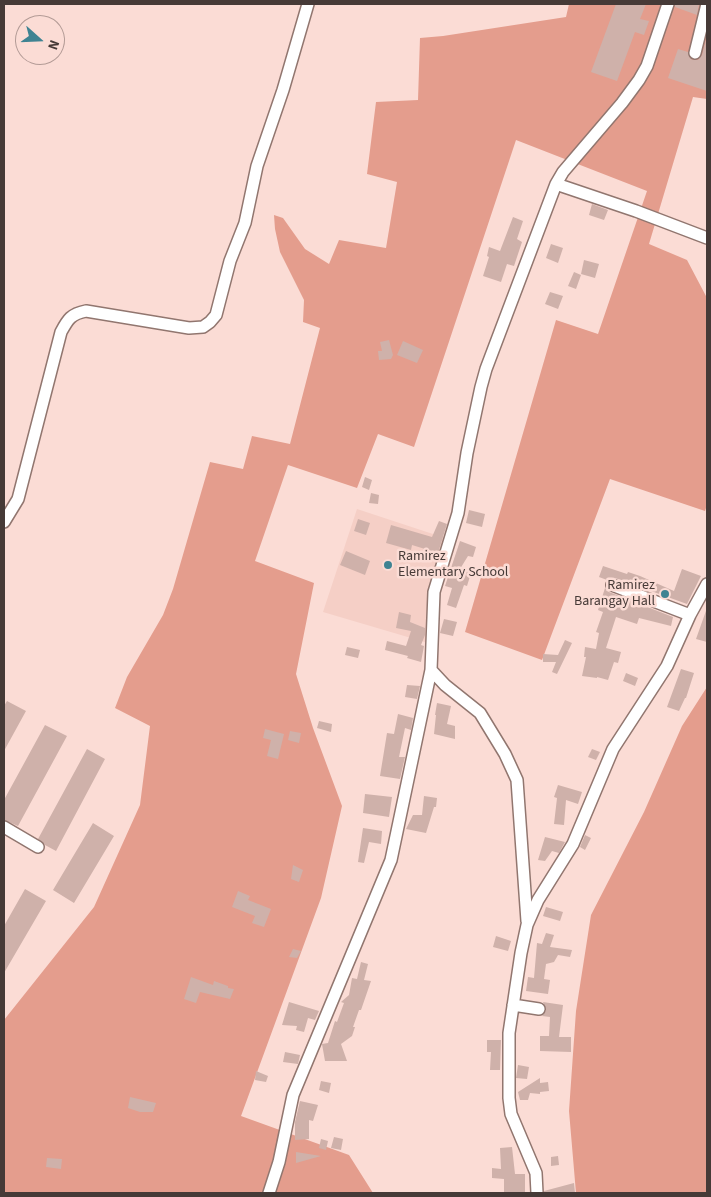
<!DOCTYPE html>
<style>
body{margin:0}
#map{position:relative;width:711px;height:1197px;overflow:hidden;background:#fbdcd5;font-family:"Source Sans 3",sans-serif}
canvas{display:block}
.frame{position:absolute;inset:0;border:5px solid #463a37;pointer-events:none}
.north{position:absolute;left:15px;top:15px;width:50px;height:50px;box-sizing:border-box;background:#fbdcd5;border:1px solid #b39b96;border-radius:50%;rotate:110deg;font-size:14px;font-weight:700;line-height:20px;text-align:center;color:#463a37}
.north::after{content:'';display:block;margin:auto;width:18px;height:22px;background:#3f8392;clip-path:polygon(50% 0,100% 100%,50% 72%,0 100%)}
</style>
<div id="map">
<canvas width="711" height="1197"></canvas>
<div class="frame"></div>
<div class="north">N</div>
</div>
<script>
const g = document.querySelector('canvas').getContext('2d');
g.lineJoin = 'round';
function paint(path, color) { g.fillStyle = color; g.fill(path, 'evenodd'); }
function trace(path, color, width, dash) { g.strokeStyle = color; g.lineWidth = width; g.lineCap = dash ? 'butt' : 'round'; g.setLineDash(dash || []); g.stroke(path); }
function write(font, color, halo, rows, align = 'center') {
  g.font = font + ' "Source Sans 3",sans-serif'; g.lineWidth = 5; g.setLineDash([]); g.textBaseline = 'middle'; g.strokeStyle = halo; g.fillStyle = color; for (const [text, x, y, turn = 0] of rows) {
    g.save(); g.translate(x, y); g.rotate((+turn || 0) * Math.PI / 180); g.textAlign = isNaN(turn) ? turn : align; if (halo) g.strokeText(text, 0, 0); g.fillText(text, 0, 0); g.restore();
  }
}
const built = new Path2D(`
 M357,509L445,538L431,592L428,643L323,612Z`);
const forest = new Path2D(`
 M569,4H707V99L693,97L649,244L687,260L707,298V505L705,511L610,479L542,660L465,632L556,320L598,334L647,191L516,140L414,447L378,434L357,488L288,465L255,561L314,583L296,674L313,728L342,806L321,898L241,1116L349,1155L373,1193H4V1020L94,907L140,805L150,726L115,708L127,677L163,615L173,589L210,462L243,469L252,436L290,444L320,328L303,322L304,300L280,252L275,229L274,215L283,218L305,249L329,264L339,240L386,248L397,182L367,174L376,102L418,100L420,38L443,36L566,17Z
 M707,687V1193H576L569,1111L576,1011L591,915L644,812L682,726Z`);
const building = new Path2D(`
 M616,4H646L640,19L649,21L644,35L635,32L617,81L591,72Z
 M675,4H699L697,15L675,7Z
 M707,36V91L668,78L678,49L688,52L690,58L693,60H698L702,55Z
 M592,204L608,210L604,220L589,215Z
 M513,217L523,221L517,239L522,242L514,266L507,264L501,282L483,276L489,257L487,256L489,247L500,251Z
 M551,244L563,248L558,263L546,258Z
 M584,260L599,264L595,278L581,274Z
 M574,272L581,275L576,289L568,286Z
 M550,292L563,296L558,309L545,304Z
 M389,340L393,355L391,359L379,360L378,351H382L380,342Z
 M403,341L423,350L417,363L397,355Z
 M365,477L372,480L369,490L362,487Z
 M371,493L379,495L378,504L369,503Z
 M469,510L485,514L482,527L466,523Z
 M358,519L370,523L366,535L354,531Z
 M439,521L447,524L438,553L412,545L411,550L386,543L391,525L432,537Z
 M460,541L476,547L473,557L468,556L460,569L471,573L467,586L464,585L456,608L447,605L452,588L445,586Z
 M346,551L370,561L365,575L340,565Z
 M603,566L627,574L628,572L640,576L674,591L682,569L701,576L687,604L615,578L607,580L599,577Z
 M605,588L609,592L673,617L671,626L639,618L637,624L616,617L606,648L621,652L618,663L614,662L608,680L597,677V678L582,676L586,657H584L585,647L596,649L599,633L596,632L603,612L598,610Z
 M707,608V642L696,639Z
 M399,612L411,615L410,622L425,628V635L421,645L424,646L421,662L407,658L408,656L385,650L387,641L406,646L411,631L396,628Z
 M444,619L457,622L453,636L440,633Z
 M565,640L572,643L557,674L552,672L556,662H543V654L558,655Z
 M347,647L360,650L358,658L345,655Z
 M681,669L694,673L686,698H685L679,711L667,707Z
 M626,673L638,678L635,686L623,681Z
 M407,685L420,686L417,699L405,697Z
 M7,701L26,711L4,751V706Z
 M437,703L451,706L447,724L455,726V739L434,734L436,715H435Z
 M398,714L413,718L411,730L405,728L399,757H405L400,779L380,776L387,733L394,734Z
 M319,721L332,724L331,732L317,728Z
 M45,725L67,736L18,826L4,820V800Z
 M265,729L284,734L278,759L267,756L271,740L263,738Z
 M290,731L301,733L299,743L288,740Z
 M87,749L105,759L56,851L45,845L38,839Z
 M592,749L600,752L596,760L588,757Z
 M558,785L582,792L578,804L566,800L564,825L554,824L557,798L554,797Z
 M365,794L392,797L389,817L363,813Z
 M424,796L437,798L436,807H434L426,833L406,829L413,815H422Z
 M93,823L114,836L74,903L53,890Z
 M363,828L382,831L381,844L369,842L364,863L358,862Z
 M585,835L591,838L585,850L580,847Z
 M545,837L565,842L559,853L552,851L545,861L538,860Z
 M293,865L303,870L299,882L291,879Z
 M25,889L46,901L4,973V926Z
 M238,891L250,896L248,900L271,909L264,927L252,923L255,916L232,907Z
 M546,907L563,912L560,921L543,916Z
 M546,933L554,935L550,947L572,950L570,957L558,955L554,962L546,964L544,979L550,980L548,994L526,991L528,977L534,978L537,943L542,944Z
 M496,936L511,941L508,951L493,947Z
 M293,949L301,951L297,958L289,957Z
 M361,962L368,964L364,980L371,981L361,1010H359L353,1027H355L352,1036L341,1044L347,1061H325L322,1044L328,1043L335,1021L337,1022L344,1003L341,1002L349,995L352,978L357,979Z
 M191,977L213,985L214,981L228,986V988L234,989L230,999L200,992L196,1003L184,999Z
 M289,1002L319,1011L315,1020L308,1018L304,1032L296,1030L297,1026L282,1025Z
 M543,1002L563,1005L559,1037H571V1052L540,1051V1036H549L550,1017L542,1016L546,1010Z
 M487,1040H501L500,1070H490L491,1052H487Z
 M285,1052L300,1055L298,1064L283,1062Z
 M518,1065L529,1067L527,1079L516,1078Z
 M256,1071L268,1076L266,1082L255,1080Z
 M540,1078V1083L548,1082L549,1091L540,1092V1094L530,1093L528,1100H520L518,1092Z
 M321,1081L331,1083L329,1093L319,1090Z
 M130,1097L156,1103L153,1112H140L128,1108Z
 M300,1101L318,1105L313,1121L309,1120V1139L295,1140V1122Z
 M334,1137L343,1139L341,1150L331,1148Z
 M321,1139L328,1141L326,1150L319,1148Z
 M512,1147L515,1174H525V1193H504V1179L492,1178V1168L501,1169L500,1148Z
 M296,1152L321,1156L296,1163Z
 M558,1156L559,1165L551,1166V1157Z
 M47,1158L62,1159L61,1169L46,1167Z
 M574,1183L575,1193H544V1191Z`);
const minor = new Path2D(`
 M695,53L707,4
 M556,184L636,211L707,238
 M4,522L18,499L61,332C68,319 71,314 86,311L189,328L203,327L210,322L216,315L230,261L245,223L257,166L283,90L308,4
 M612,585L690,615
 M431,670L445,685L480,713L505,754L517,780L527,921
 M4,827L38,847
 M513,1005L539,1009
 M269,1193L279,1162L293,1095L391,860L431,670L434,592L458,513L467,453L481,387L486,369L556,184L563,172L622,103L639,80L647,66L668,4
 M537,1193L536,1173L511,1114L509,1098V1033L521,953L527,925L538,900L573,844L613,749L667,666L690,615L707,584`);
const markers = [
 [388,565,5,"#3f8392"],
 [665,594,5,"#3f8392"]
];
const poiNames = [
 ["Ramirez",398,557],
 ["Elementary School",398,573],
 ["Ramirez",655,586,"right"],
 ["Barangay Hall",655,602,"right"]
];
paint(built, '#f5cfc6');
paint(forest, '#e49d8d');
paint(building, '#cfb1aa');
trace(minor, '#91766f', 14);
trace(minor, '#fff', 11);
for (const [x, y, r, color] of markers) { const dot = new Path2D(); dot.arc(x, y, r, 0, 2 * Math.PI); g.fillStyle = color; g.fill(dot); trace(dot, '#fbdcd5', 2); }
write('14px', '#463a37', '#fbdcd5', poiNames, 'left');
</script>
